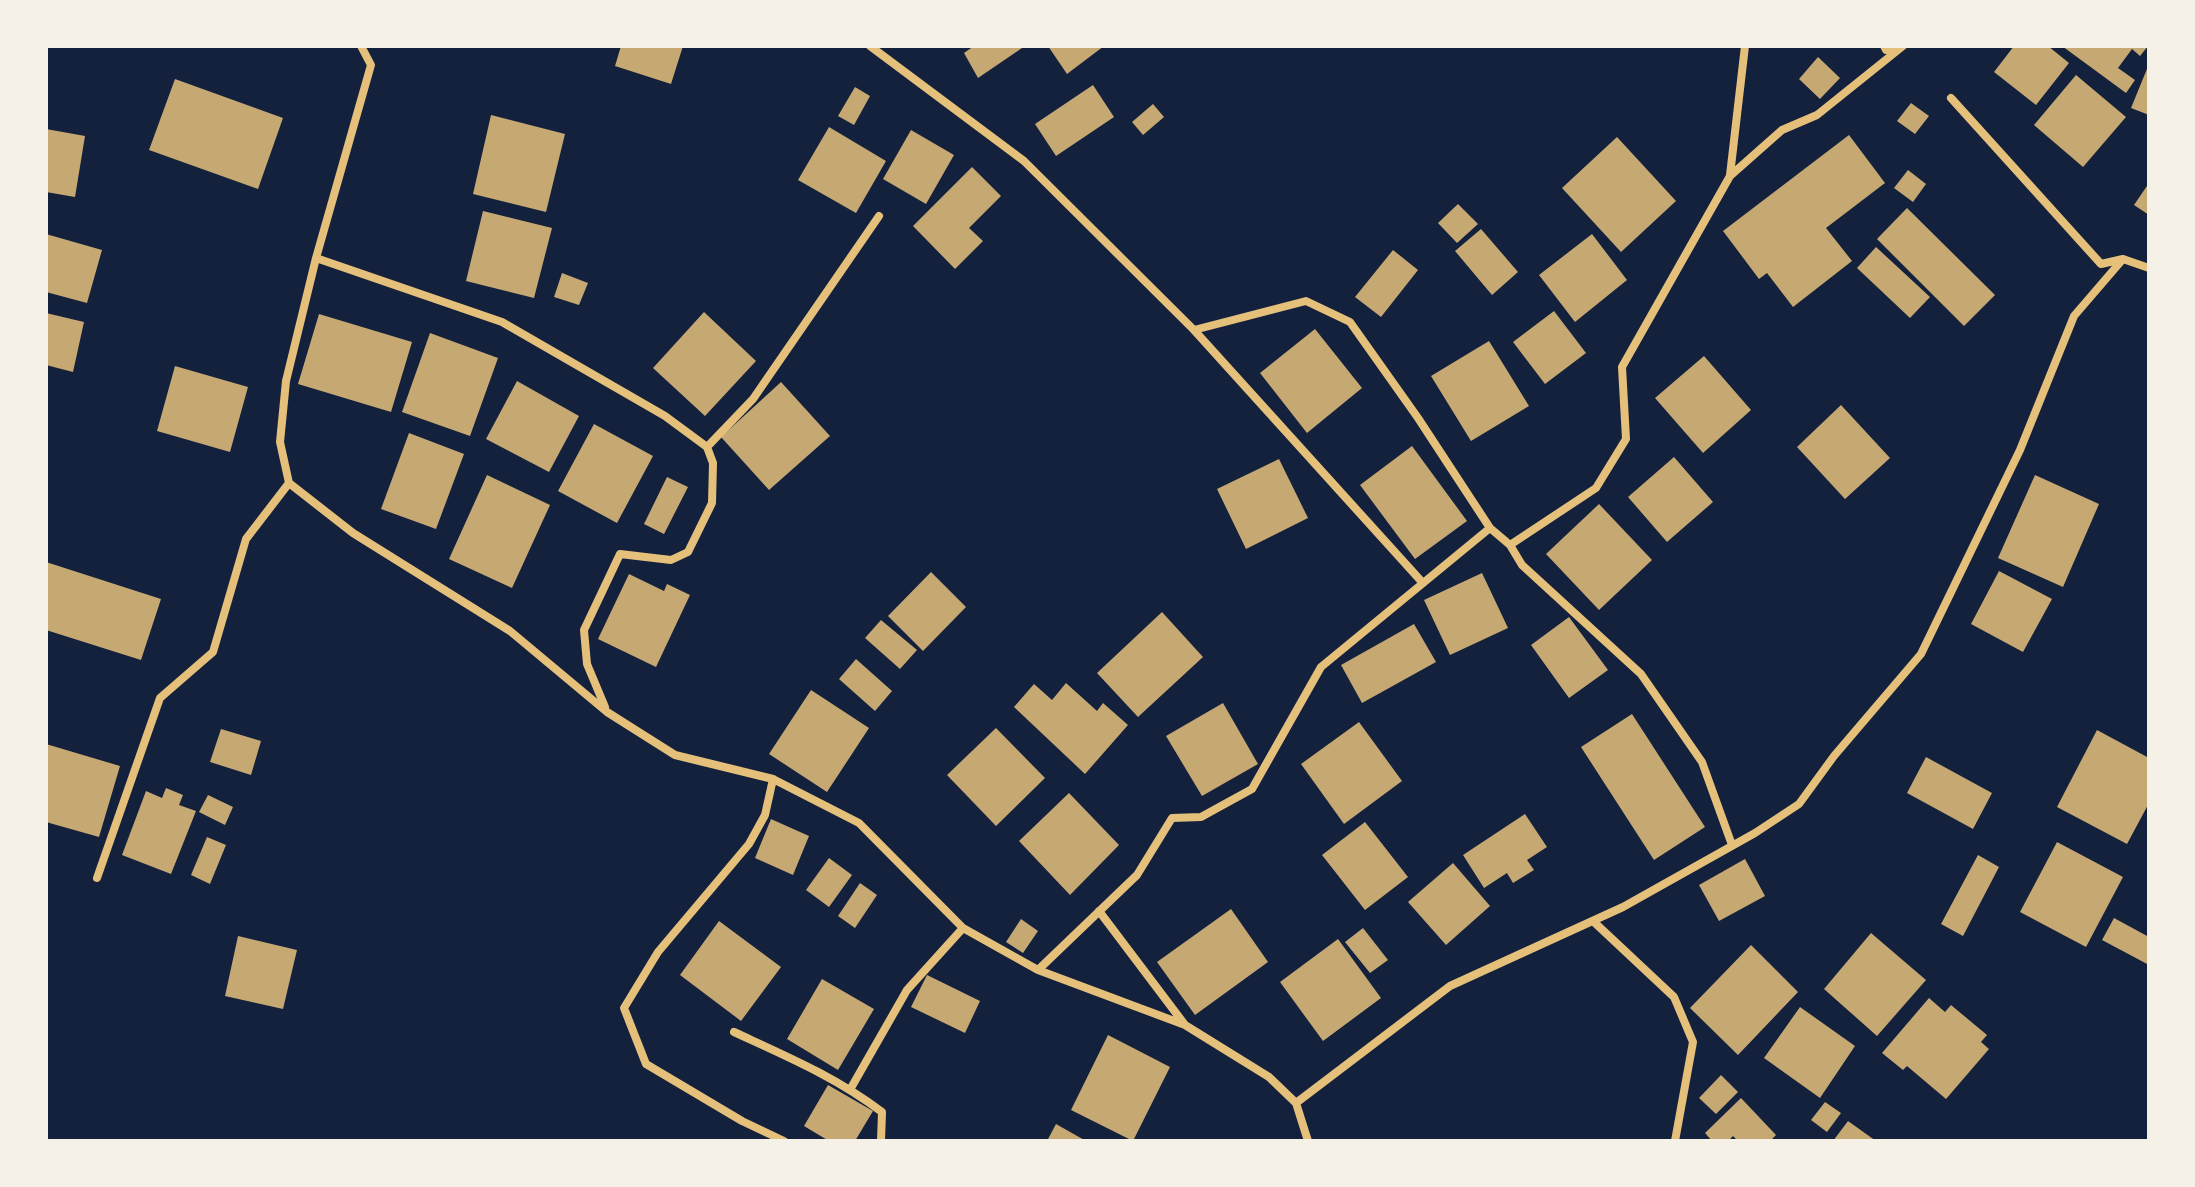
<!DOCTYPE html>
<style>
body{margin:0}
#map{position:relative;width:2195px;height:1187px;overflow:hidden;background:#14213d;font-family:"PT Sans Narrow",sans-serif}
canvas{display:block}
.frame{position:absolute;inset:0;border:48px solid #f6f1e7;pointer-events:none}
</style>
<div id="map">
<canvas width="2195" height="1187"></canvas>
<div class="frame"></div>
</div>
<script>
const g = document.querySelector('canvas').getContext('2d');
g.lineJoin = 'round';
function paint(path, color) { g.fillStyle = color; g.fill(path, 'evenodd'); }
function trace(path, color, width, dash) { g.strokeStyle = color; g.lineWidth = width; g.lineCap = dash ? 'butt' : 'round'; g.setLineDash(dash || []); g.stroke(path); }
const building = new Path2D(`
 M621,46H683L671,84L615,66Z
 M974,46H1025L978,78L964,53Z
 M1048,46H1104L1067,74Z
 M2014,46H2048L2069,63L2036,105L1994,72Z
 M2062,46H2148L2140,56L2132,49L2118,68L2135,80L2126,93Z
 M1818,57L1840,78L1820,99L1799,79Z
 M2149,64V115L2131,108Z
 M2076,75L2126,117L2083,167L2034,125Z
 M175,79L283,118L258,189L149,150Z
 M1093,85L1114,117L1056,156L1035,124Z
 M855,87L870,96L854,125L838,116Z
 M1911,103L1929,116L1915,134L1897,121Z
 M1153,104L1164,117L1143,135L1132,122Z
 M491,115L565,134L546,212L473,194Z
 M829,127L886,161L856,213L798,180Z
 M46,129L85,136L75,197L46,192Z
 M911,130L954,155L926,204L883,179Z
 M1849,135L1885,183L1826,228L1852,261L1793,307L1767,273L1759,279L1723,231Z
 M1617,137L1676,201L1621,252L1562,188Z
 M972,167L1001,196L969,228L983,241L955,269L913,226Z
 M1908,170L1926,184L1913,202L1894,188Z
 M2149,183V215L2134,205Z
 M1458,204L1478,224L1457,243L1438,223Z
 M1907,208L1995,295L1964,326L1877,239Z
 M483,211L552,228L534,298L466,281Z
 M1481,229L1518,272L1492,295L1455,251Z
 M46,234L102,250L87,303L46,292Z
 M1592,234L1627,280L1575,322L1539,275Z
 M1876,247L1930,297L1910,318L1857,268Z
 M1393,250L1418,270L1381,317L1355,297Z
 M562,273L588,283L579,305L554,297Z
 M1554,311L1586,353L1545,384L1513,342Z
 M704,312L756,361L705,416L653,368Z
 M46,313L84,322L73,372L46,365Z
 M319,314L412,342L391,412L298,384Z
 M1315,329L1362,388L1307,433L1260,373Z
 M430,333L498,358L470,436L402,412Z
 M1489,341L1529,406L1471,441L1431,376Z
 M1704,356L1751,410L1703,453L1655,398Z
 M175,366L248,387L230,452L157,431Z
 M517,381L579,416L549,472L486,439Z
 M781,382L830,436L769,490L721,437Z
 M1841,405L1890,458L1845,499L1797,447Z
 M594,424L653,456L617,523L558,491Z
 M409,433L464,454L436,529L381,509Z
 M1412,446L1467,521L1415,559L1360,485Z
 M1674,457L1713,502L1667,542L1628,497Z
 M1279,459L1308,518L1246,549L1217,489Z
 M487,475L550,505L512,588L449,559Z
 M2035,475L2099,504L2063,587L1998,558Z
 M667,477L688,487L664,534L644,524Z
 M1599,504L1652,560L1599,610L1546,554Z
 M46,562L161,599L141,660L46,630Z
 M1999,571L2052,599L2023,652L1971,624Z
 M931,572L966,607L923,651L888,616Z
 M1482,573L1508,628L1450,655L1424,600Z
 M629,574L664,591L667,584L690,595L656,667L598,639Z
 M1162,612L1203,657L1138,717L1097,673Z
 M1569,617L1608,670L1569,698L1531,645Z
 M881,620L917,650L900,669L865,638Z
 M1414,624L1436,662L1362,703L1341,665Z
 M856,659L892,691L875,711L839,679Z
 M1066,683L1097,711L1103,703L1128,725L1085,774L1014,707L1034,684L1052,700Z
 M811,690L869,728L827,792L769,754Z
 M1223,703L1258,764L1202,796L1166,736Z
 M1632,714L1705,827L1654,860L1581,747Z
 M1359,722L1402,781L1344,824L1301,764Z
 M996,728L1045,778L996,826L947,775Z
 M221,729L261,741L251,775L210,762Z
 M2097,730L2149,758V803L2127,844L2057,807Z
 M46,744L120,766L99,837L46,822Z
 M1926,757L1992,793L1973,829L1907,793Z
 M166,788L183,795L179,805L196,811L171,874L122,855L146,791L162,798Z
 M1069,793L1119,845L1070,895L1019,841Z
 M208,795L233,807L225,825L199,812Z
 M1525,814L1547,847L1527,860L1534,870L1513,883L1507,873L1484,888L1463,855Z
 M771,819L809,836L793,875L755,858Z
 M1365,822L1408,877L1365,910L1322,855Z
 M207,837L226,845L210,884L191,875Z
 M2057,842L2123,877L2086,947L2020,912Z
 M1978,855L1999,867L1963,936L1941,924Z
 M829,858L852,875L829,907L806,890Z
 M1745,859L1765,896L1719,921L1699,885Z
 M1453,863L1490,906L1446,945L1408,902Z
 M860,883L877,895L855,928L838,916Z
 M1231,909L1268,962L1195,1015L1157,962Z
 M2114,918L2149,937V965L2102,940Z
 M1021,919L1038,931L1023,953L1006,942Z
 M719,921L781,967L741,1021L680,975Z
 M1363,928L1388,960L1370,973L1345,942Z
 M1871,933L1926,980L1877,1036L1824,989Z
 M238,936L297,950L283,1009L225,996Z
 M1338,939L1381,998L1323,1041L1280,982Z
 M1751,945L1798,992L1738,1055L1690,1008Z
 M927,975L980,1001L965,1033L911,1007Z
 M822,979L874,1009L838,1070L787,1039Z
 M1929,998L1945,1012L1951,1005L1987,1035L1981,1042L1989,1049L1946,1099L1907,1066L1903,1070L1882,1053Z
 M1800,1007L1855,1046L1820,1098L1764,1058Z
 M1108,1035L1170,1067L1133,1141L1071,1110Z
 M1721,1075L1738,1092L1716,1114L1699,1098Z
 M828,1085L873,1111L855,1141H829L804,1126Z
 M1741,1098L1776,1135L1770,1141H1738L1733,1136L1728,1141H1712L1705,1133Z
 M1825,1102L1841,1113L1827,1132L1811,1120Z
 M1848,1121L1876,1141H1833Z
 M1056,1124L1086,1141H1047Z`);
const minor = new Path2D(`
 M361,46L371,65L316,258L286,381L280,442L289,483L353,533L510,631L607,712L675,755L773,779L859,823L963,928L1038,970L1185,1025L1269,1077L1296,1103L1308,1141
 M870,46L1024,161L1194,330L1422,582
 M1884,46L1886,50L1896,46
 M1951,98L2101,264L2123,259
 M1730,175L1745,46
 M316,258L502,322L665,416L707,447
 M1194,330L1306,301L1350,322L1418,418L1490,528L1510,545L1522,565L1641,674L1702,762L1732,845
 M1510,545L1596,488L1626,439L1622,367L1730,176L1782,130L1817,115L1903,46
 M605,707L587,664L584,630L620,554L671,560L688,552L712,503L713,463L707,447L753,399L879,216
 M773,779L765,815L749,844L658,952L624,1008L646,1064L742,1121L784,1141
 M97,878L160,698L213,652L246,539L289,483
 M1099,911L1185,1025
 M1594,922L1674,997L1693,1042L1675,1141
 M1038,970L1137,875L1172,818L1201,817L1252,789L1321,667L1490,528
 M734,1032C786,1056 836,1077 882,1112L881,1141
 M851,1088L907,990L963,928
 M1296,1103L1450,986L1623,907L1755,833L1799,804L1834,756L1921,654L2020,450L2074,316L2123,259L2149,268`);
paint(building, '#c6a872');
trace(minor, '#e5c07b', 8);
</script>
